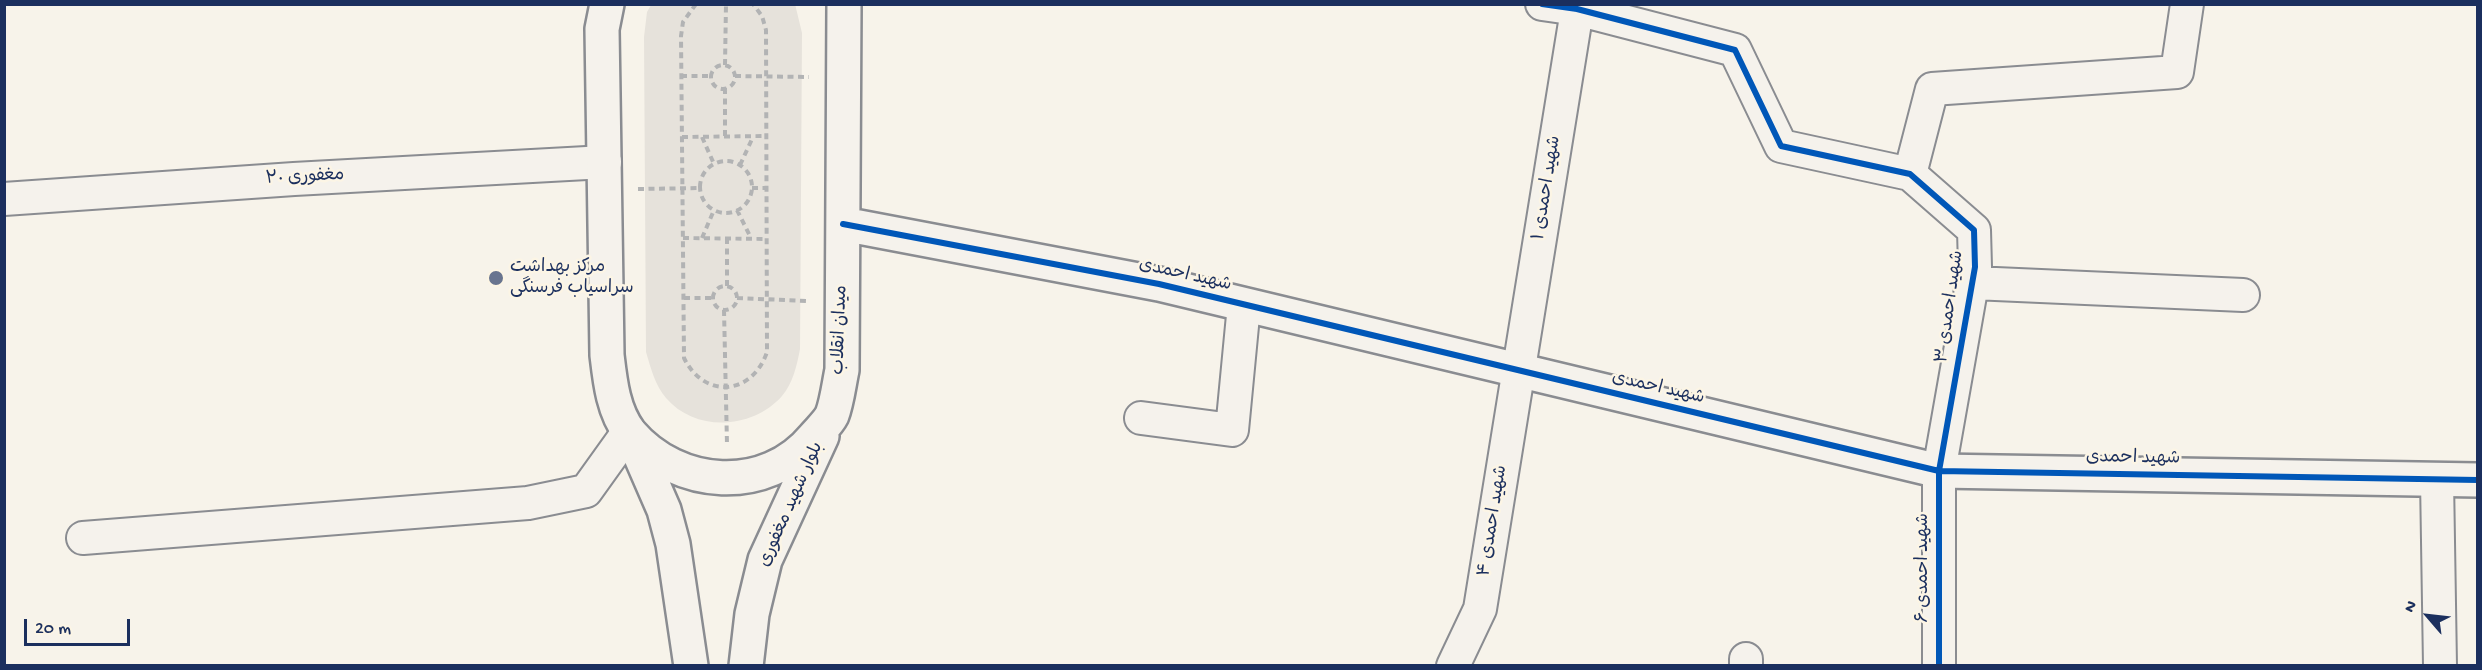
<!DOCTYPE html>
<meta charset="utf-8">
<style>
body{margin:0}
#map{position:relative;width:2482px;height:670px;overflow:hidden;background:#f7f3ea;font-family:"Gochi Hand",sans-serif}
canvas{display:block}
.frame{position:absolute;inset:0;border:6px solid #1b2f5e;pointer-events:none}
.north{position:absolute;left:2398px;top:586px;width:60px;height:60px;-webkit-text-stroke:4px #fcf5e5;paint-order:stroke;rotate:298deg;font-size:16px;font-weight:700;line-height:24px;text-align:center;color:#1b2f5e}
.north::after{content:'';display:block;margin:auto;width:21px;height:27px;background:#1b2f5e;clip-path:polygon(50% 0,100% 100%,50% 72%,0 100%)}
.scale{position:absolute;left:24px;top:619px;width:106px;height:27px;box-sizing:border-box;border:3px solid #1b2f5e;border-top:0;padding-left:8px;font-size:18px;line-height:21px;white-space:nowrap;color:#1b2f5e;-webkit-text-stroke:4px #fcf5e5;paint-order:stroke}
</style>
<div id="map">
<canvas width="2482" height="670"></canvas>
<div class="frame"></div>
<div class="north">N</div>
<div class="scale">20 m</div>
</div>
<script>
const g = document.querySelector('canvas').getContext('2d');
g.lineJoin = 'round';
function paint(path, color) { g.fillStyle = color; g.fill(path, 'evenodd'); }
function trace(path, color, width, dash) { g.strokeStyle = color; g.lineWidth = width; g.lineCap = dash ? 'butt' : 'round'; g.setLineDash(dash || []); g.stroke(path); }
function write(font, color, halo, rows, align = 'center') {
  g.font = font + ' "Gochi Hand","Playpen Sans Arabic",sans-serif'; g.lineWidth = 5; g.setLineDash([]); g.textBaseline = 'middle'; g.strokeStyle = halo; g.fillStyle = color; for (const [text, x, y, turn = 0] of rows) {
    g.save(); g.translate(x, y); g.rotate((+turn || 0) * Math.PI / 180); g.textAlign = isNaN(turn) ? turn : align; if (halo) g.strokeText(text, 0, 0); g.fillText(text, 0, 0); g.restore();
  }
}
const green = new Path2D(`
 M651,5L795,4L802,33L800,349C797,365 793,383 782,396C753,429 696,433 666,398C655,385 651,369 646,352L644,37L647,12Z`);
const path = new Path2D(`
 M696,4L683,22L681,36L684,358C704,399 752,396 767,352L766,30L762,16L753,4
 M725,65L726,4
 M711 77a12 12 0 1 1 24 0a12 12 0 1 1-24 0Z
 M681,76H712
 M735,76L809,77
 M725,88V137
 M682,137L766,136
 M702,137L714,164
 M700 187a26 26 0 1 1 52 0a26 26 0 1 1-52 0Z
 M740,165L753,137
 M752,188H767
 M638,189L700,188
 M737,210L751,238
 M683,238L767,239
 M702,238L714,210
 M727,286V238
 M713 298a12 12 0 1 1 24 0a12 12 0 1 1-24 0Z
 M684,298H713
 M737,298L808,301
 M724,310L727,444`);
const street = new Path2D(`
 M1542,4L1577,9L1735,50L1781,146L1910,174L1974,230L1975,267L1939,471V666
 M1910,174L1932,89L2177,72L2187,4
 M4,199L294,179L605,162
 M1973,283L2243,295
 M1141,418L1232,430L1244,305
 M2437,479L2440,666
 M83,538L528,503L586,491L629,431
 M1746,659V666
 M1453,666L1480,609L1578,4`);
const secondary = new Path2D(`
 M607,4L602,29L607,355C610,381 613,411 630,433C678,489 766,495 814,437C820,430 828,423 832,415C837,402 839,384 842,370L844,4
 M843,224L1159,284L1939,471L2478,480
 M634,441L664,510L673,544L691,666
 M746,666L752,614L765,560L822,436`);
const cycleway = new Path2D(`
 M1542,4L1577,9L1735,50L1781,146L1910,174L1974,230L1975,267L1939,471V666
 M843,224L1159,284L1939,471L2478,480`);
const markers = [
 [496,278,8,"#68748f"]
];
const streetNames = [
 ["مغفوری ۲۰",305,178,-3],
 ["شهید احمدی ۱",1548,188,-81],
 ["شهید احمدی",1185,276,13],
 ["شهید احمدی ۳",1951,307,-82],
 ["میدان انقلاب",841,330,-88],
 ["شهید احمدی",1658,389,13],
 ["شهید احمدی",2133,459,1],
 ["بلوار شهید مغفوری",792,505,-66],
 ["شهید احمدی ۴",1494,521,-81],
 ["شهید احمدی ۶",1924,568,-90]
];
const poiNames = [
 ["مرکز بهداشت",510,268],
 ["سراسیاب فرسنگی",510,289]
];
paint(green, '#e6e2db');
trace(street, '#8a8c91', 36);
trace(secondary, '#8a8c91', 38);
trace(path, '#b2b3b4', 4, [6, 4.5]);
trace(street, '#f5f2ec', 32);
trace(secondary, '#f5f2ec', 33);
trace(cycleway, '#0057b8', 6);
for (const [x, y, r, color] of markers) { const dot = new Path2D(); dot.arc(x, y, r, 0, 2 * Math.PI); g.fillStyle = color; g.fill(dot); trace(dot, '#fcf5e5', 2); }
write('18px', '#1b2f5e', '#fcf5e5', streetNames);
write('18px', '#1b2f5e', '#fcf5e5', poiNames, 'left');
</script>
